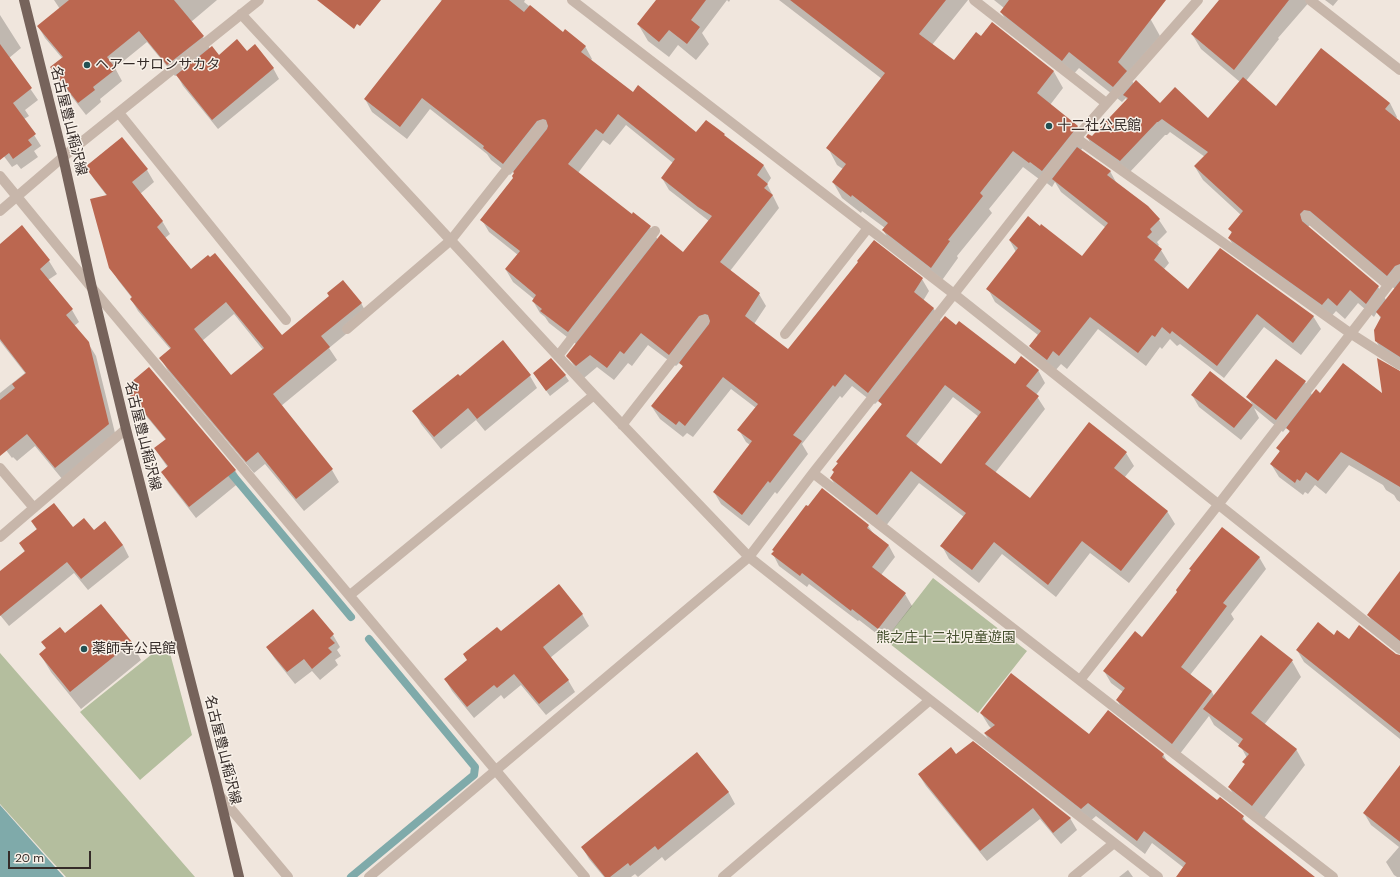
<!DOCTYPE html>
<meta charset="utf-8">
<style>
body{margin:0}
#map{position:relative;width:1400px;height:877px;overflow:hidden;background:#f0e6dd;font-family:"DM Sans",sans-serif}
canvas{display:block}
.scale{position:absolute;left:8px;top:851px;width:83px;height:18px;box-sizing:border-box;border:2px solid #352c29;border-top:0;padding-left:5px;font-size:12px;line-height:14px;white-space:nowrap;color:#352c29;-webkit-text-stroke:3px #f8f1e9;paint-order:stroke}
</style>
<div id="map">
<canvas width="1400" height="877"></canvas>
<div class="scale">20 m</div>
</div>
<script>
const g = document.querySelector('canvas').getContext('2d');
g.lineJoin = 'round';
function paint(path, color) { g.fillStyle = color; g.fill(path, 'evenodd'); }
function trace(path, color, width, dash) { g.strokeStyle = color; g.lineWidth = width; g.lineCap = dash ? 'butt' : 'round'; g.setLineDash(dash || []); g.stroke(path); }
function write(font, color, halo, rows, align = 'center') {
  g.font = font + ' "DM Sans","Noto Sans JP",sans-serif'; g.lineWidth = 3; g.setLineDash([]); g.textBaseline = 'middle'; g.strokeStyle = halo; g.fillStyle = color; for (const [text, x, y, turn = 0] of rows) {
    g.save(); g.translate(x, y); g.rotate((+turn || 0) * Math.PI / 180); g.textAlign = isNaN(turn) ? turn : align; if (halo) g.strokeText(text, 0, 0); g.fillText(text, 0, 0); g.restore();
  }
}
const green = new Path2D(`
 M933,578L1027,651L978,713L885,640Z
 M167,642L192,735L140,780L80,712Z
 M0,653L195,877H66L0,804Z`);
const water = new Path2D(`
 M0,805L64,877H0Z`);
const shadow = new Path2D(`
 M54,0H217L191,22L203,37L210,49L219,56L247,52L273,68L279,79L218,129L183,86L177,75L175,76L147,42L115,68L122,81L100,99L101,102L86,115L58,79L51,67L62,58L45,38L38,26L60,9Z
 M440,0H525L524,2L563,33L585,46L592,59L590,61L633,94L697,133L725,138L764,166L771,178L767,184L779,208L730,271L759,294L766,306L754,324L788,350L859,263L874,242L922,279L929,291L923,301L934,309L941,322L1015,366L1038,370L1045,383L1036,395L1045,409L995,473L1030,500L1126,453L1134,466L1124,478L1167,511L1175,524L1129,583L1090,553L1056,597L1002,554L979,583L949,559L942,546L964,517L919,483L885,527L838,491L831,478L838,464L837,462L882,405L879,400L875,404L852,386L842,398L840,396L802,444L808,454L777,494L775,492L749,526L721,504L714,492L750,445L746,442L739,430L756,408L731,389L693,437L687,433L683,437L660,419L652,407L683,367L680,362L676,366L648,345L632,366L628,363L614,380L597,367L584,378L575,368L568,356L576,344L549,323L545,317L540,313L533,301L534,299L513,282L506,270L518,255L489,232L482,220L514,178L515,173L514,171L510,175L491,160L487,154L430,109L407,139L372,112L365,99L442,1ZM626,125L673,163L662,178L669,190L709,221L684,254L658,240L650,227L632,215L578,173L603,140L610,145ZM953,397L979,417L941,465L916,445Z
 M658,0H730L729,2L727,0L702,33L709,44L696,60L678,45L669,57L648,41L638,24Z
 M779,0H968L932,45L954,62L981,37L992,23L1054,72L1063,88L1050,105L1077,126L1087,143L1081,150L1110,171L1117,184L1147,207L1159,220L1167,232L1157,242L1159,245L1157,247L1161,250L1169,263L1164,269L1188,291L1313,316L1321,329L1301,355L1264,327L1224,378L1180,344L1177,346L1170,339L1162,349L1160,347L1146,366L1098,329L1067,369L1061,364L1054,372L1038,359L1030,346L1038,335L995,302L988,289L1016,252L1010,241L1082,258L1106,228L1061,192L1055,182L1052,187L1040,178L1039,179L1023,167L989,209L992,213L957,256L958,258L940,283L893,247L883,230L885,228L862,211L861,213L842,198L833,182L843,169L837,165L828,148L882,79Z
 M994,0H1125L1151,20L1160,36L1129,76L1134,84L1160,104L1208,119L1240,82L1201,49L1192,34L1238,0H1311L1278,38L1279,39L1246,81L1276,108L1390,103L1397,117L1396,119L1400,122V365L1384,355L1376,341L1381,319L1377,312L1374,317L1358,303L1345,319L1336,311L1330,318L1237,252L1229,238L1232,234L1230,229L1241,215L1203,180L1195,167L1205,157L1170,132L1167,135H1165L1128,174L1095,151L1087,137L1092,138L1127,100L1126,98L1122,102L1079,68L1072,76L1010,28L1001,12L1004,8ZM1312,223L1319,224L1395,289L1386,300L1378,287L1308,227Z
 M1325,0H1338L1333,6Z
 M0,15L21,48L9,58L38,100L25,110L29,116L24,119L41,146L34,151L38,157L21,169L17,164L12,167L0,151Z
 M122,138L147,170L154,182L140,194L162,221L170,234L165,238L191,270L282,336L361,303L368,316L329,348L337,360L281,406L332,470L339,482L304,511L265,464L254,473L168,371L161,358L171,350L138,311L131,299L132,298L118,280L110,267L107,196L94,179L86,167ZM234,314L263,350L231,376L202,341Z
 M22,227L49,261L57,274L48,280L72,310L79,322L74,326L88,343L96,356L116,437L63,480L35,446L17,461L13,457L12,458L0,442V393L25,373L0,341V245Z
 M503,342L530,376L537,388L485,431L476,420L441,449L421,424L414,411L460,377Z
 M1210,372L1253,406L1248,397L1305,382L1312,395L1320,394L1383,395L1400,372V502L1397,500L1394,495L1386,490L1383,485L1349,465L1326,494L1315,485L1308,494L1305,492L1303,495L1279,477L1271,464L1280,453L1278,448L1290,433L1287,427L1283,432L1254,408L1259,418L1241,440L1199,407L1192,395Z
 M534,374L565,375L569,381L550,396Z
 M126,388L235,470L241,481L196,518L169,483L162,472L168,468L155,449L166,440L132,399Z
 M32,522L94,531L123,545L129,557L88,590L74,573L9,626L0,615V572L25,552L20,544L37,530Z
 M868,526L873,533L889,546L895,557L881,575L905,594L912,606L885,640L859,620L858,621L809,584L807,587L779,566L773,554L774,552L773,550Z
 M1259,557L1266,569L1231,614L1234,619L1190,675L1212,692L1214,696L1292,661L1301,677L1264,725L1296,749L1305,765L1262,821L1238,803L1229,787L1245,765L1244,762L1247,758L1240,745L1214,725L1209,716L1179,755L1124,712L1117,700L1123,692L1111,683L1104,671L1142,638L1178,592L1191,571L1190,569Z
 M1400,573V647L1376,628L1368,615Z
 M582,614L589,626L550,658L568,680L575,692L546,715L521,685L504,699L501,695L474,718L452,691L445,679L501,633Z
 M65,634L131,642L141,660L81,709L51,672L40,654Z
 M333,635L340,647L337,650L341,656L335,660L338,665L320,680L312,671L295,684L275,659L267,647Z
 M1334,636L1400,684V739L1304,662L1297,650Z
 M981,713L1089,735L1163,754L1168,763L1218,802L1220,799L1243,817L1248,826L1313,877H1177L1184,868L1152,843L1145,854L1096,816L1089,822L993,747L985,734L992,729L989,726Z
 M697,753L729,793L735,804L665,861L662,857L638,877L635,874L631,877H604L589,859L582,847Z
 M956,755L1070,818L1077,830L1061,844L1040,819L987,861L926,786L919,775Z
 M1400,767V877H1397L1394,875L1386,862L1399,847L1371,825L1364,813Z
 M1128,870L1133,877H1119Z`);
const stream = new Path2D(`
 M225,466L351,617
 M351,877L474,775L475,767L369,639`);
const building = new Path2D(`
 M69,0H174L204,36L167,65L139,31L107,57L116,69L93,87L95,90L78,103L50,67L63,57L37,26Z
 M317,0H381L360,26L357,24L354,29Z
 M442,0H509L524,12L530,5L563,32L565,29L586,46L581,52L633,92L638,85L696,132L706,120L725,134L724,135L764,165L757,175L768,184L764,188L773,195L720,262L760,293L745,316L788,349L858,262L857,261L874,240L923,278L914,292L934,308L868,393L845,374L835,387L833,385L793,435L802,441L770,483L768,481L742,515L713,492L752,441L737,430L758,404L723,377L685,426L679,421L676,425L651,406L683,366L679,363L709,324L710,321L708,315L705,314L699,316L669,355L641,333L624,354L620,351L607,368L590,355L576,366L566,356L661,234L683,252L712,216L698,207L661,178L675,159L618,114L603,134L596,129L568,164L632,214L633,212L651,226L568,332L540,311L542,309L532,301L536,295L505,269L520,251L480,220L513,178L512,176L514,173L513,172L547,129L548,126L546,120L543,119L537,121L503,164L483,148L484,146L422,98L400,127L364,99Z
 M656,0H706L691,20L700,27L687,44L669,30L659,42L637,24Z
 M790,0H946L919,34L954,60L976,32L981,36L992,22L1054,71L1037,93L1078,126L1042,171L1030,162L1029,163L1013,151L980,193L983,196L948,240L950,241L931,268L882,230L888,223L852,195L851,197L832,182L846,164L826,148L885,73Z
 M1009,0H1166L1118,62L1127,71L1113,87L1069,52L1062,61L1000,12Z
 M1219,0H1289L1234,70L1191,34Z
 M237,39L247,51L255,44L274,68L212,120L176,75L212,46L219,55Z
 M0,44L32,88L13,103L36,134L28,140L32,145L13,159L9,153L0,160Z
 M1321,48L1390,103L1385,109L1400,121V264L1395,266L1387,276L1310,211L1304,210L1300,214L1302,221L1379,286L1366,304L1350,290L1337,306L1328,298L1322,305L1228,238L1232,232L1228,229L1243,211L1194,166L1208,152L1162,119L1158,122H1157L1120,161L1086,137L1088,134L1092,136L1128,98L1123,95L1136,80L1160,103L1175,87L1208,118L1243,77L1276,106Z
 M122,137L148,169L132,182L163,221L157,227L191,269L208,255L210,257L215,253L282,335L329,296L327,293L343,280L362,303L321,336L330,347L273,394L333,469L296,499L258,452L246,462L159,358L171,348L130,299L132,297L109,268L90,199L107,195L85,167ZM226,302L264,348L231,375L194,329Z
 M1077,147L1111,171L1107,175L1148,206L1160,219L1150,229L1152,232L1147,237L1162,249L1154,260L1188,289L1220,248L1314,316L1293,343L1257,314L1217,366L1172,331L1170,334L1162,327L1155,337L1152,335L1138,353L1090,317L1059,356L1053,351L1047,360L1029,346L1041,331L986,289L1018,248L1009,240L1028,216L1040,226L1041,224L1082,256L1108,223L1052,179Z
 M22,225L50,260L40,269L73,309L66,315L89,342L109,424L55,468L27,434L0,456V400L15,388L12,384L26,373L0,339V244Z
 M1400,281V357L1375,341L1374,330L1381,317L1376,312Z
 M945,316L956,325L959,321L1015,364L1021,356L1039,370L1026,386L1039,396L985,464L1030,498L1089,422L1127,452L1114,468L1168,511L1121,571L1082,541L1048,585L994,542L972,570L940,546L966,513L911,471L877,515L830,478L834,472L832,470L838,463L836,462L882,404L878,401ZM945,385L981,412L941,464L906,436Z
 M503,340L531,375L477,419L468,408L434,437L412,411L458,374L460,376Z
 M551,358L566,375L546,391L533,373Z
 M1377,358L1400,371V487L1341,452L1318,481L1306,472L1300,481L1297,479L1295,483L1270,464L1280,451L1276,448L1290,431L1286,428L1316,389L1320,393L1343,363L1382,393Z
 M1276,359L1306,381L1276,420L1246,397Z
 M149,367L236,470L189,507L161,472L168,466L154,448L166,439L124,388Z
 M1210,371L1253,405L1234,428L1191,395Z
 M822,488L869,525L867,528L889,545L872,567L906,593L878,629L852,609L851,611L802,573L800,576L771,554L774,551L772,550L806,505L808,506Z
 M54,503L73,527L84,518L94,530L105,521L123,545L81,579L67,562L0,616V571L25,551L19,543L37,529L31,521Z
 M1222,527L1260,557L1223,603L1227,606L1181,667L1212,691L1172,744L1116,700L1125,688L1103,671L1135,631L1142,637L1177,592L1176,590L1191,570L1189,569Z
 M1400,571V641L1367,615Z
 M559,584L583,614L543,647L569,680L539,704L514,674L497,688L494,685L467,707L444,679L467,660L463,654L497,627L501,631Z
 M101,604L132,642L70,692L39,654L46,648L41,642L60,627L65,633Z
 M313,609L334,634L330,638L335,643L328,648L332,652L312,669L304,659L287,672L266,647Z
 M1318,622L1334,635L1337,630L1349,639L1359,625L1396,654L1400,655V733L1296,650Z
 M1261,635L1293,660L1251,713L1297,749L1252,806L1228,787L1245,764L1242,762L1249,754L1238,746L1243,739L1203,709Z
 M1011,673L1089,734L1108,710L1164,754L1162,757L1217,800L1220,797L1244,816L1242,819L1315,877H1176L1186,863L1144,831L1137,841L1088,803L1081,809L984,733L995,725L980,713Z
 M973,741L1071,818L1053,833L1033,808L980,851L918,774L951,747L956,754Z
 M697,752L729,792L658,850L655,846L630,866L628,863L610,877H605L581,847Z
 M1400,765V842L1363,813Z`);
const minor = new Path2D(`
 M572,0L954,294L1400,649
 M974,0L1106,103
 M1310,0L1400,70
 M241,14L594,395L749,557L930,700L1158,877
 M119,113L286,320
 M1076,138L1350,333L1400,365
 M0,176L92,288L585,877
 M0,211L63,157L259,0
 M1306,216L1388,285
 M347,329L451,240L542,125
 M785,334L868,228
 M558,356L655,231
 M622,425L704,320
 M0,468L34,508
 M813,473L1333,877
 M0,537L126,429
 M350,595L594,395
 M1080,680L1218,505L1400,270
 M220,796L288,877
 M369,877L749,557L813,473L954,294L1076,138L1198,0
 M723,877L930,700
 M1073,877L1114,843`);
const major = new Path2D(`
 M24,0L63,157L92,288L126,429L217,785L239,877`);
const markers = [
 [87,65,4,"#225153"],
 [1049,126,4,"#225153"],
 [84,649,4,"#225153"]
];
const poiNames = [
 ["ヘアーサロンサカタ",95,65],
 ["十二社公民館",1057,126],
 ["薬師寺公民館",92,649]
];
const streetNames = [
 ["名古屋豊山稲沢線",68,121,76],
 ["名古屋豊山稲沢線",142,436,76],
 ["名古屋豊山稲沢線",222,750,76]
];
const parkNames = [
 ["熊之庄十二社児童遊園",946,638]
];
paint(green, '#b4be9e');
paint(water, '#7faaaa');
paint(shadow, '#0003');
trace(stream, '#7faaaa', 8);
paint(building, '#bb6750');
trace(minor, '#c7b6aa', 10);
trace(major, '#76635b', 10);
for (const [x, y, r, color] of markers) { const dot = new Path2D(); dot.arc(x, y, r, 0, 2 * Math.PI); g.fillStyle = color; g.fill(dot); trace(dot, '#f8f1e9', 1.5); }
write('14px', '#352c29', '#f8f1e9', poiNames, 'left');
write('14px', '#352c29', '#f8f1e9', streetNames);
write('14px', '#46512f', '#f8f1e9', parkNames);
</script>
